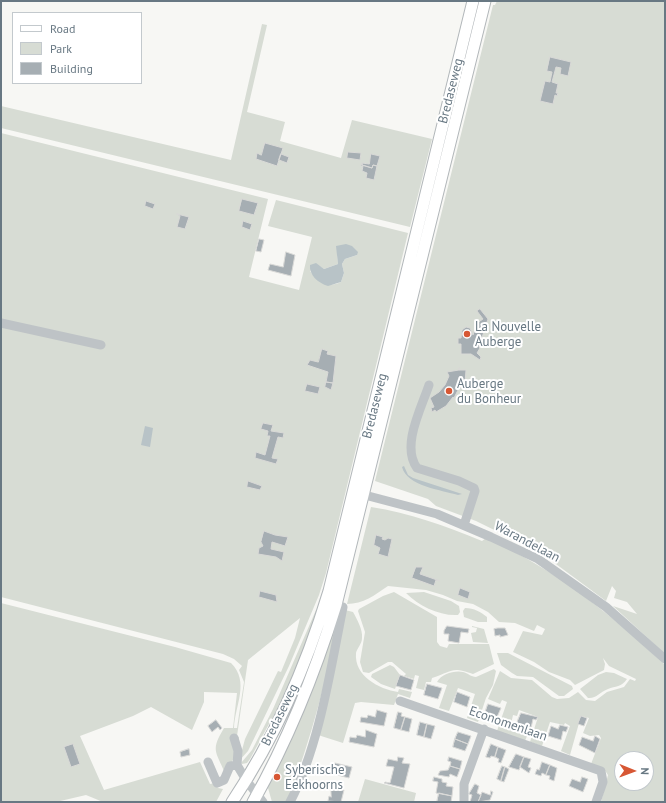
<!DOCTYPE html>
<style>
body{margin:0}
#map{position:relative;width:666px;height:803px;overflow:hidden;background:#f7f7f4;font-family:"PT Sans",sans-serif}
canvas{display:block}
.frame{position:absolute;inset:0;border:2px solid #687883;pointer-events:none}
.legend{position:absolute;left:12px;top:12px;width:130px;height:72px;box-sizing:border-box;background:#fff;border:1px solid #c3c9cd;margin:0;padding:5px 7px;list-style:none;font-size:12px;color:#687883}
.legend li{display:flex;align-items:center;gap:8px;height:20px}
.legend b{width:20px;border:1px solid #c3c9cd}
.north{position:absolute;left:614px;top:751px;width:40px;height:40px;box-sizing:border-box;background:#fff;border:1px solid #c3c9cd;border-radius:50%;rotate:91deg;font-size:11px;font-weight:700;line-height:16px;text-align:center;color:#687883}
.north::after{content:'';display:block;margin:auto;width:14px;height:18px;background:#d75734;clip-path:polygon(50% 0,100% 100%,50% 72%,0 100%)}
</style>
<div id="map">
<canvas width="666" height="803"></canvas>
<div class="frame"></div>
<ul class="legend">
<li><b style="height:5px;background:#fff"></b>Road</li>
<li><b style="height:11px;background:#d7dcd4"></b>Park</li>
<li><b style="height:11px;background:#a6aeb3"></b>Building</li>
</ul>
<div class="north">N</div>
</div>
<script>
const g = document.querySelector('canvas').getContext('2d');
g.lineJoin = 'round';
function paint(path, color) { g.fillStyle = color; g.fill(path, 'evenodd'); }
function trace(path, color, width, dash) { g.strokeStyle = color; g.lineWidth = width; g.lineCap = dash ? 'butt' : 'round'; g.setLineDash(dash || []); g.stroke(path); }
function write(font, color, halo, rows, align = 'center') {
  g.font = font + ' "PT Sans",sans-serif'; g.lineWidth = 4; g.setLineDash([]); g.textBaseline = 'middle'; g.strokeStyle = halo; g.fillStyle = color; for (const [text, x, y, turn = 0] of rows) {
    g.save(); g.translate(x, y); g.rotate((+turn || 0) * Math.PI / 180); g.textAlign = isNaN(turn) ? turn : align; if (halo) g.strokeText(text, 0, 0); g.fillText(text, 0, 0); g.restore();
  }
}
const green = new Path2D(`
 M497,1H665V654L613,606L637,614L627,602L614,598L616,591L612,586L606,601L541,553L476,521L436,506L428,499L375,481L493,5H495Z
 M262,24L267,25L247,112L285,122L280,141L341,158L352,120L432,139L410,227L1,128V106L231,160Z
 M1,133L268,199L249,277L299,290L312,237L268,226L276,200L408,233L326,573L319,595L289,666L248,751L239,761L245,739L278,671L281,672L295,638L300,618L248,660L237,736L239,737C238,751 233,762 225,773C215,750 211,750 224,728H233L237,693L204,692V702L192,730L151,707L133,716L80,736L104,790L200,762L210,784L215,783L218,788L223,789L216,802H103L86,795L56,802H1V603L175,647L231,663C250,682 235,705 234,728H237L244,682L239,670L242,666L234,659L223,654L1,597ZM337,251L357,255L345,259L342,264L344,273L341,282C327,288 319,283 310,271L319,266L324,269L338,264Z
 M371,507C410,513 446,526 482,541L486,538C557,570 608,612 665,665V802H601L608,775L604,769L591,764L601,738L599,735L590,736L583,733L589,718L581,716L570,755L561,751L570,726L565,723L564,725L550,722L542,746L530,742L538,717L519,710L517,716L513,715L511,724L529,731L525,741L497,731L507,702L502,700L500,704L488,699L500,671L511,678L532,680L552,697L557,699L569,698L578,692L586,700L595,701L607,692L624,687L630,679L635,681L636,679L609,666L603,658L605,664L604,670L575,685L570,680L549,672L534,662L513,652L523,631L542,635L545,629L537,625L534,631L515,623L499,622L488,612L473,604L457,601L443,595L426,590L388,586C375,595 363,604 347,604ZM622,759H646V783H622Z
 M394,592L437,617V642L440,646L447,648L449,644H489L494,664L473,674C451,666 453,671 432,678L431,682H426L424,690L416,688L419,676L415,675L414,679L404,676L406,674L392,662H388L369,673L363,672L360,662L365,632L358,611L359,609L383,596Z
 M424,592L451,601L459,606L460,612L458,615C439,616 419,606 406,593Z
 M340,607C329,674 311,739 287,802H272L268,788L269,781Z
 M465,608C474,608 481,612 487,617V622H478L464,617L463,611Z
 M316,610L319,611L282,704L270,722L250,759L247,763L242,764L241,763L252,750L273,709Z
 M345,610L353,612C357,619 363,630 362,638C362,644 357,648 356,653C354,676 379,689 398,692L399,689L412,692L410,698L398,694L394,705L361,702L355,703L343,743L318,735Z
 M472,626L484,629L488,643L473,642L471,633L476,632L477,628L472,627Z
 M497,653H508L572,686L573,689L564,696H559L533,677L517,676L512,673L501,665Z
 M390,665L394,667L400,675L395,689L381,684L371,677L372,674Z
 M494,669L496,671L493,685L486,698L478,722L467,718L475,694L458,688L449,711L439,708L447,685L437,682C441,674 455,670 463,672C468,673 471,677 476,677Z
 M606,672L614,673L627,679C622,687 615,686 608,689C600,692 596,699 588,698L580,689L598,675Z
 M365,779L416,793L414,802H358Z`);
const water = new Path2D(`
 M346,244L352,246L358,252L357,255L345,259L342,264L344,273L341,282L328,286C318,283 309,275 310,265L316,263L324,269L338,264L336,246Z
 M145,426L153,428L150,447L141,445Z
 M404,466L408,475L413,478L462,494L458,495C441,490 407,486 402,467Z`);
const building = new Path2D(`
 M550,57L571,62L568,76L560,74L561,68L556,67L552,82L558,84L556,93H558L557,96L555,95L553,104L540,101L545,81L550,82L552,72L547,71Z
 M265,143L283,148L277,166L256,159L257,153L261,155Z
 M348,152L361,153L360,160L347,158Z
 M281,154L289,157L287,163L279,160Z
 M371,154L380,156L377,166L373,165L372,168L362,165V163L369,164Z
 M362,163V165L372,168L373,165L377,166L374,180L366,178L367,173L362,171L363,166H361Z
 M242,199L258,203L254,215L239,211Z
 M146,201L155,204L153,209L145,206Z
 M177,214L189,217L185,229L177,227L180,216Z
 M243,221L252,224L250,230L242,227Z
 M259,239L264,240L261,252L256,251Z
 M286,252L295,255L291,276L268,270L270,264L283,267Z
 M480,309L488,319L479,347L480,348L477,353L481,357L480,360L471,354H461V344H458V338H461L462,330L466,327L470,328L473,335L477,323L483,319L477,311Z
 M322,349L328,351L327,354L336,356L333,383L326,382L328,372L307,365L310,360L318,362Z
 M459,368V370H466L465,384L462,383L460,389L459,388L454,398L453,397L446,406L436,412L435,410L432,412L431,408L434,407L430,398L439,392L445,385L449,376L447,372L459,370Z
 M326,382L333,383L331,390L325,387Z
 M307,384L320,387L318,394L305,391Z
 M263,423L273,425L271,431L284,433L283,438L278,437L272,458L278,459L276,464L255,458L256,452L265,455L270,436H267L268,431L261,429Z
 M248,481L262,486L260,490L247,487Z
 M264,531L275,535L288,537L285,546L272,542L271,549L284,552L282,561L276,557L258,554L259,548L263,546L261,542Z
 M376,535L383,537L382,539L385,540L388,538L392,539L388,557L378,554L380,548L374,545Z
 M416,567H423L420,574L440,581L436,580L434,586L412,578Z
 M460,588L470,592L468,599L458,595Z
 M260,591L276,595L277,602L259,597Z
 M447,626L469,629L468,633L461,632L459,643L448,641L449,634H444V631Z
 M498,628H505L508,635L500,637V635L495,636L494,629Z
 M400,675L414,680L411,690L396,686Z
 M427,684L442,688L438,699L424,695Z
 M457,692L470,697L467,707L454,702Z
 M488,704L501,708L497,717L485,713Z
 M377,710L387,713L384,726L360,722L361,717L367,718L368,715L375,717Z
 M398,712L402,713L401,716L405,717L401,730L394,728Z
 M521,713L538,717L536,720L533,719L531,728L516,725Z
 M581,716L587,718L584,726L578,724Z
 M405,717L412,719L409,732L401,730Z
 M216,720L222,728L220,730L218,727L212,732L208,726Z
 M420,722L427,724L424,737L417,735Z
 M427,724L435,726L431,739L424,737Z
 M560,725L568,727L566,732L563,731L561,740L548,736L551,726L558,729Z
 M366,730L377,734L374,747L349,742L350,737L356,738L357,735L365,737Z
 M458,732L471,736L468,744L455,739Z
 M595,736L600,739L595,753L579,745L582,737L593,741Z
 M455,739L468,744L465,751L453,747Z
 M73,744L80,764L71,767L64,747Z
 M491,744L498,747L495,757L491,756L490,758L486,757Z
 M498,747L506,750L501,763L498,762L499,759L495,757Z
 M189,749L190,755L181,757L180,752Z
 M516,754L524,757L519,770L509,767Z
 M398,757L404,758L402,763L410,764L404,788L384,783L385,782L390,783L394,767L386,766L388,759L397,761Z
 M449,757L462,761L460,769L450,766L451,762L448,761Z
 M524,757L531,759L528,767L531,768L529,773L520,767Z
 M542,762L550,765L546,775L542,773L541,776L535,774L537,769L539,770Z
 M335,763L352,767L349,778L333,774Z
 M550,765L557,768L554,781L549,779L550,776L546,775Z
 M450,766L460,769L457,777L450,774L449,777L438,775L440,771L448,770Z
 M502,766L505,767L501,781L497,779Z
 M505,767L509,769L504,782L501,781Z
 M434,777L442,779V782L447,783L446,786L453,787L452,796L436,793L438,782L433,781Z
 M582,777L588,779L583,792L569,786L572,779L580,782Z
 M475,784L479,786L477,793L481,795L478,802H470L472,795L469,794Z
 M331,787L344,790L341,802L328,801L329,796L331,797Z
 M491,791L493,792L490,800L478,802L482,792L490,795Z
 M439,793L452,796L451,802H437Z`);
const minor = new Path2D(`
 M1,323L101,345
 M429,385C421,409 401,446 417,468L459,481L474,488L475,491L464,525
 M357,493L437,514L491,537L538,559L606,607L665,659
 M400,701L601,771L603,782L596,802
 M234,738L238,751L237,765L246,780L263,802
 M208,762L217,783L224,780L230,766L237,765
 M290,802C319,748 331,667 343,607
 M464,802V784L484,729`);
const major = new Path2D(`
 M232,802C275,738 307,664 329,591L473,1
 M253,802C288,740 315,673 336,605L485,1`);
const markers = [
 [467,334,4,"#d75734"],
 [449,391,4,"#d75734"],
 [277,777,4,"#d75734"]
];
const streetNames = [
 ["Bredaseweg",451,91,-76],
 ["Bredaseweg",375,406,-76],
 ["Warandelaan",527,542,28],
 ["Bredaseweg",280,715,-64],
 ["Economenlaan",508,724,19]
];
const poiNames = [
 ["La Nouvelle",475,327],
 ["Auberge",475,342],
 ["Auberge",457,384],
 ["du Bonheur",457,399],
 ["Syberische",285,770],
 ["Eekhoorns",285,785]
];
paint(green, '#d7dcd4');
paint(water, '#b8c3c7');
paint(building, '#a6aeb3');
trace(building, '#d9d9d7', 1);
trace(major, '#b2b7ba', 13);
trace(minor, '#bec3c6', 9);
trace(major, '#fff', 11);
for (const [x, y, r, color] of markers) { const dot = new Path2D(); dot.arc(x, y, r, 0, 2 * Math.PI); g.fillStyle = color; g.fill(dot); trace(dot, '#fff', 1.5); }
write('13px', '#687883', '#fff', streetNames);
write('13px', '#687883', '#fff', poiNames, 'left');
</script>
